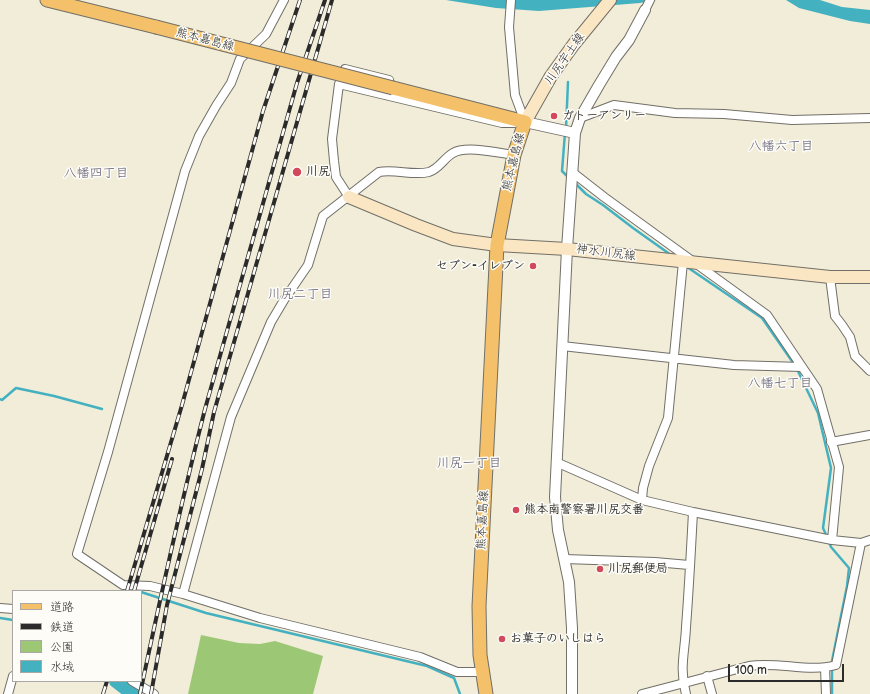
<!DOCTYPE html>
<meta charset="utf-8">
<style>
body{margin:0}
#map{position:relative;width:870px;height:694px;overflow:hidden;background:#f2edd8;font-family:"Balsamiq Sans","Klee One",sans-serif}
canvas{display:block}
.legend{position:absolute;left:12px;top:590px;width:130px;height:92px;box-sizing:border-box;background:#fdfcf7;border:1px solid #a9a8a5;margin:0;padding:5px 7px;list-style:none;font-size:12px;color:#2b2b2b}
.legend li{display:flex;align-items:center;gap:8px;height:20px}
.legend b{width:20px;border:1px solid #a9a8a5}
.scale{position:absolute;left:728px;top:664px;width:116px;height:18px;box-sizing:border-box;border:2px solid #2b2b2b;border-top:0;padding-left:5px;font-size:12px;line-height:14px;white-space:nowrap;color:#2b2b2b;-webkit-text-stroke:3px #fdfcf7;paint-order:stroke}
</style>
<div id="map">
<canvas width="870" height="694"></canvas>
<ul class="legend">
<li><b style="height:5px;background:#f4c16a"></b>道路</li>
<li><b style="height:5px;background:#2b2b2b"></b>鉄道</li>
<li><b style="height:11px;background:#9cc876"></b>公園</li>
<li><b style="height:11px;background:#44b1c1"></b>水域</li>
</ul>
<div class="scale">100 m</div>
</div>
<script>
const g = document.querySelector('canvas').getContext('2d');
g.lineJoin = 'round';
function paint(path, color) { g.fillStyle = color; g.fill(path, 'evenodd'); }
function trace(path, color, width, dash) { g.strokeStyle = color; g.lineWidth = width; g.lineCap = dash ? 'butt' : 'round'; g.setLineDash(dash || []); g.stroke(path); }
function write(font, color, halo, rows, align = 'center') {
  g.font = font + ' "Balsamiq Sans","Klee One",sans-serif'; g.lineWidth = 3; g.setLineDash([]); g.textBaseline = 'middle'; g.strokeStyle = halo; g.fillStyle = color; for (const [text, x, y, turn = 0] of rows) {
    g.save(); g.translate(x, y); g.rotate((+turn || 0) * Math.PI / 180); g.textAlign = isNaN(turn) ? turn : align; if (halo) g.strokeText(text, 0, 0); g.fillText(text, 0, 0); g.restore();
  }
}
const green = new Path2D(`
 M201,635L239,643L260,644L275,641L323,656L313,694H188Z`);
const water = new Path2D(`
 M446,0H657L640,3L539,11L496,8Z
 M786,0H820L842,7L870,10V24L850,21L799,8Z`);
const stream = new Path2D(`
 M566,128L568,82
 M565,133L562,171L568,177
 M575,183L586,194L603,205L633,228L671,255
 M687,267L762,318L796,367L818,413L831,468L823,528L827,537
 M0,399L2,400L16,388L54,396L102,409
 M829,542L831,547L849,568L847,586L832,661V694
 M141,592L206,613L427,666L454,678L460,694
 M0,618L13,620`);
const river = new Path2D(`
 M116,681L133,694`);
const minor = new Path2D(`
 M284,0L266,34L240,59L231,83L216,106L199,136L185,171L108,452L77,554L123,585L150,586L183,594L260,618L420,657L457,672H483
 M511,0L509,27L515,95L525,122
 M645,10L650,0
 M339,84L502,123H514
 M580,118L614,105L675,113L724,114L792,120L870,118
 M572,172L604,197L767,315L817,389L839,467L832,540
 M349,197L336,177L334,161L332,139L339,84L345,69L389,80
 M830,277L835,316L842,325L850,337L855,356L870,371
 M562,346L734,365L802,367
 M831,442L870,435
 M556,462L642,500L693,512L832,540L861,543L870,540
 M642,500L643,488L649,466L668,418L683,262
 M564,559L655,562L689,565
 M183,594L231,417L271,322L284,300L308,265L323,216L379,172C396,169 413,176 429,172C439,169 444,158 453,153C466,145 499,153 514,155
 M0,608L13,609
 M825,668L826,694
 M707,676L712,694
 M132,681L154,694
 M8,694L13,676
 M642,694L749,666C778,661 808,673 836,665L861,543
 M686,694C679,668 685,652 686,627C689,588 691,550 693,512`);
const tertiary = new Path2D(`
 M525,122L575,133
 M572,694V628L569,582L558,530L555,497L567,249L575,133L580,118L599,85L616,57L629,40L645,10`);
const secondary = new Path2D(`
 M525,122L551,76L574,44L610,0
 M349,197L416,225L453,239L497,245L567,249L830,277H870`);
const primary = new Path2D(`
 M47,0L156,27
 M393,88L525,122L514,155L497,245L479,606L480,655L486,694`);
const rail = new Path2D(`
 M127,591L182,405L263,111L300,0
 M134,591L172,459
 M103,694L107,681
 M140,694C160,599 181,503 205,409L297,83L325,0
 M151,694L167,605L202,469L214,412L332,0`);
const primaryBridge = new Path2D(`
 M156,27L393,88`);
const markers = [
 [554,116,4,"#d1495b"],
 [297,172,5,"#d1495b"],
 [533,266,4,"#d1495b"],
 [516,510,4,"#d1495b"],
 [600,569,4,"#d1495b"],
 [502,639,4,"#d1495b"]
];
const streetNames = [
 ["熊本嘉島線",205,40,15],
 ["川尻宇土線",565,59,-55],
 ["熊本嘉島線",514,162,-76],
 ["神水川尻線",606,253,7],
 ["熊本嘉島線",483,520,-87]
];
const poiNames = [
 ["ガトーアンリー",562,116],
 ["川尻",306,172],
 ["セブン-イレブン",525,266,"right"],
 ["熊本南警察署川尻交番",524,510],
 ["川尻郵便局",608,569],
 ["お菓子のいしはら",510,639]
];
const neighbourhoodNames = [
 ["八幡六丁目",781,147],
 ["八幡四丁目",96,174],
 ["川尻二丁目",300,295],
 ["八幡七丁目",780,384],
 ["川尻一丁目",469,464]
];
paint(green, '#9cc876');
paint(water, '#44b1c1');
trace(stream, '#44b1c1', 2.5);
trace(river, '#44b1c1', 14);
trace(minor, '#716f68', 10);
trace(tertiary, '#716f68', 12);
trace(secondary, '#716f68', 14);
trace(primary, '#716f68', 15);
trace(minor, '#fff', 8);
trace(tertiary, '#fff', 10);
trace(secondary, '#fbe6c3', 12);
trace(primary, '#f4c16a', 13);
trace(rail, '#2b2b2b', 4);
trace(rail, '#fdfcf7', 2.5, [8]);
trace(primaryBridge, '#716f68', 15, []);
trace(primaryBridge, '#f4c16a', 13);
for (const [x, y, r, color] of markers) { const dot = new Path2D(); dot.arc(x, y, r, 0, 2 * Math.PI); g.fillStyle = color; g.fill(dot); trace(dot, '#fdfcf7', 1.5); }
write('12px', '#2b2b2b', '#fdfcf7', streetNames);
write('bold 12px', '#2b2b2b', '#fdfcf7', poiNames, 'left');
write('13px', '#5d5971', '#fdfcf7', neighbourhoodNames);
</script>
